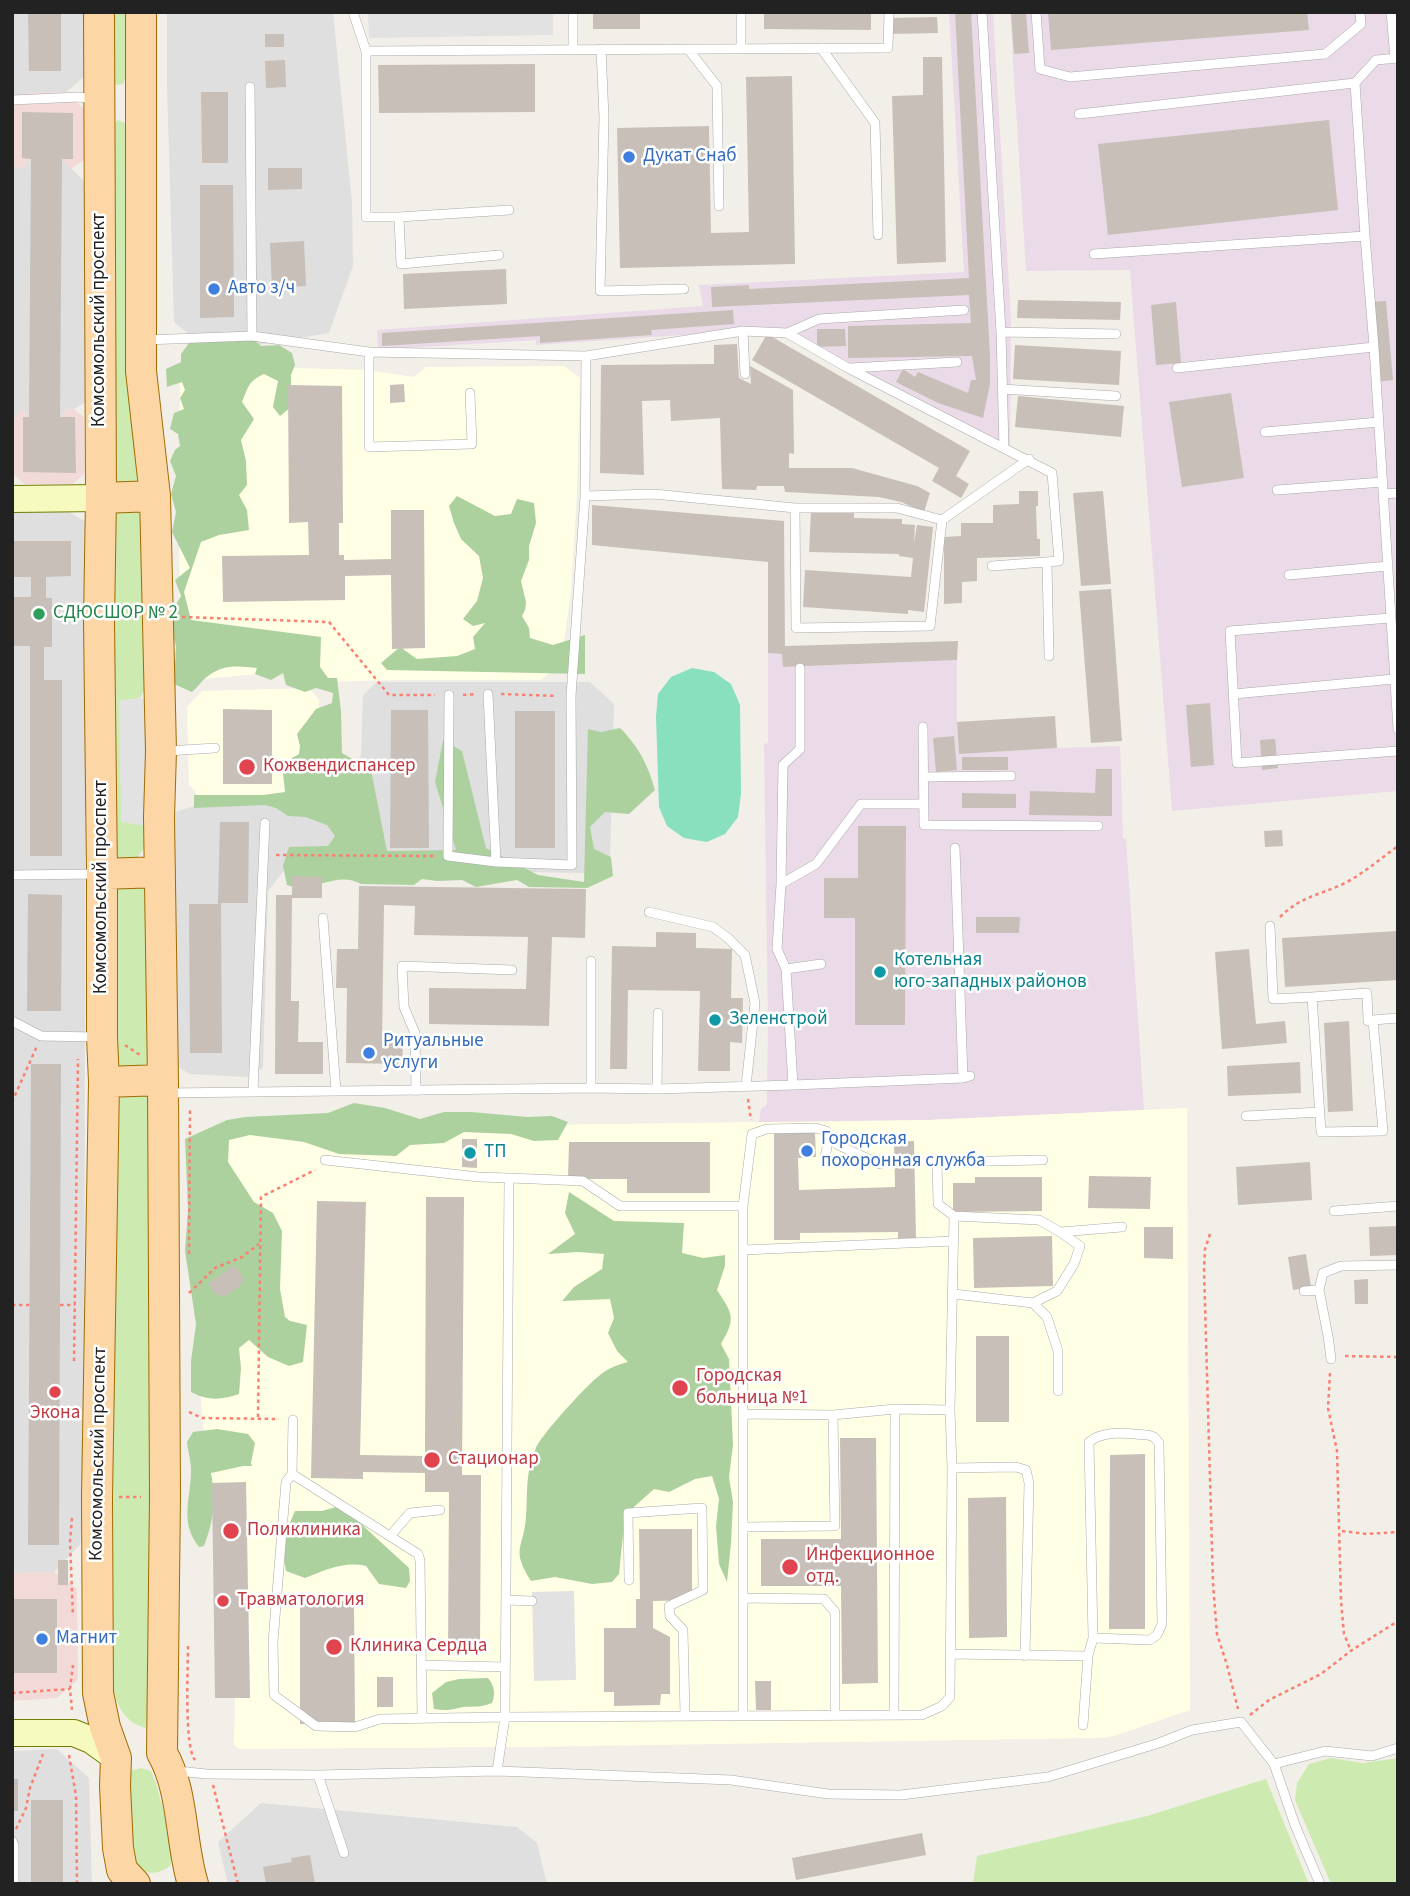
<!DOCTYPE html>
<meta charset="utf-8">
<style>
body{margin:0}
#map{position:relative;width:1410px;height:1896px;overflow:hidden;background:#f2efe9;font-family:"Source Sans 3",sans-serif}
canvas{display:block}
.frame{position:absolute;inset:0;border:14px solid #222;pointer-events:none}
</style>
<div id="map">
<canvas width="1410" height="1896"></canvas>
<div class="frame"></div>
</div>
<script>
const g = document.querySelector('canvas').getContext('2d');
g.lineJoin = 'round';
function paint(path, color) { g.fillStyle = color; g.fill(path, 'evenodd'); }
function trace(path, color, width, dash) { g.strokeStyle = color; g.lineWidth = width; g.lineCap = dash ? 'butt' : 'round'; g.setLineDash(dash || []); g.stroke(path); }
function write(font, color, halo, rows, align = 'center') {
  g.font = font + ' "Source Sans 3",sans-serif'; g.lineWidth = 5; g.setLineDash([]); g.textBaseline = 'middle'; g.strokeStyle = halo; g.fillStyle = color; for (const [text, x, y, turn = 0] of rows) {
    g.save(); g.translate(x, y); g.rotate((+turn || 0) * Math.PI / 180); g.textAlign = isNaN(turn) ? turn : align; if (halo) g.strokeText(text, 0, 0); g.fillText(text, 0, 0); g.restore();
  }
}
const residential = new Path2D(`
 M12,12H85V76L66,92L24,93L12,105Z
 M167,12H333L352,203L353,266L329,333L212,353L174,322L167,87Z
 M31,159H62L85,182L86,402L74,409H66L60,417H29L23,410L13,419L12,460V165L22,169Z
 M12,512H69L86,522L84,1482L80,1545L54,1572L12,1573Z
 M377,682H590L614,704L610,859L585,873L286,868L268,891L263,1068L247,1077L189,1074L171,1062L172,813L210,801L295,805L361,756L363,695Z
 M57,1749L89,1778L92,1884H12V1751Z
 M261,1803L517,1827L537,1843L547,1884H228L218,1842Z`);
const commercial = new Path2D(`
 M66,92L85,110L84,160L71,169L62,159H31L22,169L12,165V105L23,93Z
 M22,409L29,417H60L66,409H74L84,417V474L73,484H24L12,473L13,419Z
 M54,1572L77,1589L78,1680L57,1698L12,1701V1573Z`);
const industrial = new Path2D(`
 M949,12H993L1011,320L1010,448L776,333L743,331L536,345V340L378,350L377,330L703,306L699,285L964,272Z
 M1010,12H1398V791L1172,811L1130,270L1026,271Z
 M768,653L782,654L783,667L957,660V722L959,754L1057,748L1120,746L1123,838L1126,839L1144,1110L928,1120L759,1123L761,1109L767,1104L768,1022L764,744L768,743Z`);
const education = new Path2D(`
 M180,365L367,370L414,377L426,367L564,366L580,378L577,493L571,592L561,662L541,680H390L325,682L294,671L179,681Z
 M309,688L319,700L318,779L299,798L201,800L189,784L187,707L202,691Z
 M1187,1108L1190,1710L1114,1736L1099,1738L527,1747L239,1749L234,1744L235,1698L250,1697L246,1483H212L202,1418L196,1285L212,1129L928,1120Z`);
const grass = new Path2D(`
 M111,12H126V77L123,84L115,85L110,77Z
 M118,120L125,123L126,129L127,377L138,479L132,487L114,486L112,125Z
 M120,507L135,509L142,516L146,686L140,698L120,701L147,826L148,843L136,859L114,863L113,513Z
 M146,883L149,1066L114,1069L112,889Z
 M147,1091L154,1097L148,1720L146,1728C119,1721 117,1700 108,1677L111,1109L123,1095Z
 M1331,1758L1363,1763L1398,1758V1884H1331L1295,1800L1297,1783L1309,1764Z
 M141,1768L151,1771L156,1783L174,1852L170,1866C157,1876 144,1875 133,1863L127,1774L133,1770Z
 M1266,1779L1309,1884H973L977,1856L1147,1816Z`);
const forest = new Path2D(`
 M250,336L261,346L279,345L292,353L295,365L291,375V407L280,416L273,407L278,381L264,374C248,381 248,388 242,402L254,419L241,440L246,461L247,485L239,495L247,510L249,530L219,535L201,542L184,592L191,620L321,637L320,667L328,678H337L341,711L342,753L371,770L387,851L456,850L435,782L443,740L462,751L486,848L538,875L584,882L588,729L601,732L620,728C639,747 648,765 655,790L629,814L605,812L590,827L594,849L611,857L613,876L587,888L529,887L517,880L476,887L462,880L437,881L422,879L414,885L361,884C337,870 312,894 287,885L283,866L289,847L328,846L335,836L327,825L305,817L288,816L276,808L265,805L194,808V795H263L285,792L282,764L299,754L300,746L297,734L316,709L332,703L333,693L316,688L305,692L286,685L283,673L271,680L255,674L257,668C239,666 223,664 208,676C202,680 198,687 192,692L174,684L176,646L172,632V611L181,596L175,580L190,568L172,532L176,512L171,494L176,476L170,461L175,450L180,446L178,434L170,429L174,413L184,409L180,398L185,390L182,382L167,387L166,369L181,362V354L192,339Z
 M457,496L495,516L511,514L517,499L534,503L536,523L529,546V560L521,581L526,602L525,610L522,616L529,628L530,638L553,645L585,635V674L387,670L381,663L400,647L417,659L457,656L475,649L473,637L485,623L473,626L463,619L477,601L483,578L479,556L461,539L454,523L449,506Z
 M354,1103L385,1108L420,1119L444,1112H471L528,1117L552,1116L568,1122L558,1140L534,1141L511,1134L464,1132L444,1143L410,1145L396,1156L339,1154L304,1142L250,1135L229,1140L228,1162L254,1202L273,1213L282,1231L280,1289L285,1317L290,1321L307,1325L303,1362L289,1366L268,1357L249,1340L239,1348L241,1368L239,1394C221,1400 208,1401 191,1392V1361L196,1324L185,1251L188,1209L185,1139L227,1120L245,1117L328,1113Z
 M569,1192L614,1221L684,1223L682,1253L703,1258L725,1255V1266L717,1290C733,1314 736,1318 721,1344L729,1359L733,1445L729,1477L733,1502L731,1543L727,1582L719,1564L716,1526L719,1499L712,1476L695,1479L669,1492L654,1489L625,1515L619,1574L612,1582L592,1584L555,1577L531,1581C510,1548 524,1549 526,1516C528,1490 525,1473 536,1448C542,1434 591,1380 604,1372C612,1367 619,1364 628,1362L617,1351L608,1333L614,1318L610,1299L562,1301L574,1287L602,1269L604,1254L578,1252L548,1254L575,1234L565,1213Z
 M217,1429L248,1434L255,1443L251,1463L252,1466H243L211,1473C216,1501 214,1520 204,1546L199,1547C179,1522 191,1499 191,1470C191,1461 188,1451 187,1442L193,1432Z
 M336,1507L359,1522L409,1568L410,1581L406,1588L379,1584L366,1566C344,1561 326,1570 305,1578L286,1571L281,1543L295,1511H322Z
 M488,1678C494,1685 496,1694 492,1703C480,1708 474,1706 463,1707C450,1710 448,1711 434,1709L432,1693L446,1682L459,1679Z`);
const pitch = new Path2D(`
 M692,668L714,672L731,684L740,705L741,794L738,817L725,834L707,842L684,838L667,826L659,807L656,717L658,694L671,677Z`);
const parking = new Path2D(`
 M368,12H553V35L369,38Z
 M140,698L145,700L147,826L121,822L119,701Z
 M574,1591L576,1680L534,1681L532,1592Z`);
const building = new Path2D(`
 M28,12H61V71H29Z
 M593,12H640V29H593Z
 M764,12H871V30L764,29Z
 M955,12H971L990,356V384L983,418L938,403L896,382L903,369L915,377L918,372L968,393L971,380H976L972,356L848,358V326L971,323L969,295L712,307L711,287L749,285V289L969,278Z
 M1011,12H1026L1029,53L1014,54Z
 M1048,12H1307L1309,30L1051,50Z
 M937,17L938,33L891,34L890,18Z
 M265,34H284V47H265Z
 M923,57H942L946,262L897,264L892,96L923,95Z
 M285,60L286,87L266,88L265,61Z
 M535,64V112L379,113L378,65Z
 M792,76L795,264L620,268L617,128L709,126L711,233L749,232L746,77Z
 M201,92H228V163H202Z
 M22,112L73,113V159H62L60,417H75L76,473L23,472V417H29L31,159L22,158Z
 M1329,120L1338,210L1108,235L1098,144Z
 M268,168H302V189L268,190Z
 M200,185H233L234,317L200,318Z
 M304,241L306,286L272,288L270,243Z
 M506,269L507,304L404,309L403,274Z
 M1018,300L1121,302L1120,320L1017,318Z
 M1386,301L1393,380L1374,382L1368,302Z
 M1176,302L1181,363L1156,365L1151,305Z
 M733,310L734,324L651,330L652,335L540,343V336L382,346V333Z
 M817,329H845L846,346L817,347Z
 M767,334L970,451L956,476L969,484L961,498L932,481L939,468L752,360Z
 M737,344L739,378L751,384L750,366L793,390L794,454L789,453V468H852L917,486L930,493L924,512L901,502L879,497L785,492L784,486H757L756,490L722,489L720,418L671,421L670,400L642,401L644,475L600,473L601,365L714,364V345Z
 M1015,345L1121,351L1119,385L1013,379Z
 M404,384L405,402L390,403V385Z
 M288,385L342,386L343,523H339V555H344V560L391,559V510H424L425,648L392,649L391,575L345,576V600L223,602L222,556L309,555L308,522L289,523Z
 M1231,393L1244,478L1182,487L1169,402Z
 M1018,396L1124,406L1121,437L1015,427Z
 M1019,491H1038V506H1036L1037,539H1040V556L977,558V581L962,582V603L944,604V537L961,536V523H993V505L1019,504Z
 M1103,491L1111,584L1081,586L1073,493Z
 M592,505L784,521L785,646L958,641L957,660L783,667L782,654L768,653V562L592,545Z
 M811,512L854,513V518L902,519V524L915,525L914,543L917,525L933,527L924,612L908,610V614L803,607L805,570L911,577L913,558L899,556V554L809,552Z
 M12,541H71V576L46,577V598H52V647H44V680H62V856H30V646H12V597H31V577H12Z
 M1111,589L1122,741L1091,743L1079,591Z
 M1210,703L1214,765L1191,767L1186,705Z
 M223,709L272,710V784H223Z
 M391,710H428L429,848H390Z
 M515,711H555V848H515Z
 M1055,716L1057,748L959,754L957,722Z
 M954,736L957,770L936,772L933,738Z
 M1275,739L1278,768L1262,770L1260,740Z
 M962,757H1008V770H962Z
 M1096,769H1112V816L1029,815L1030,791L1095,793Z
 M962,793L1016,794V808H962Z
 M220,822H249L248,903H221L222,1053H190L189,904H218Z
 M858,826H906L905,1025H855V918H824V878H858Z
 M1282,830L1283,846L1265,847L1264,831Z
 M292,876L322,877V898H292L291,1001H299L298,1042H323V1074H275L276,895H292Z
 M359,886L586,889L585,938L552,937L549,1026L429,1024V988L526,989L528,937L414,935L415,906L384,905L382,1042H403L402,1064L346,1063L347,988H336L337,949H358Z
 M28,894L62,895L61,1011H27Z
 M976,917H1020L1019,933H976Z
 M1398,931V980L1285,987L1282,938Z
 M656,932L696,933V948L732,949L731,998H743L742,1043L730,1042V1071H698L700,991L628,990L627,1069H610L612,946L656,947Z
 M1249,949L1256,1024L1285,1021L1287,1043L1222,1049L1215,952Z
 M1349,1021L1353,1111L1328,1112L1324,1023Z
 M1300,1062L1301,1093L1228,1096L1227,1066Z
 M31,1064H61L59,1545H28Z
 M774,1133H815L816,1157L798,1158L799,1190L895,1187L894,1142L914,1141L916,1238L898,1239V1232L800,1233V1240H774Z
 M462,1139H477V1168L462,1167Z
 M569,1142H710V1193H627V1179H568Z
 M1310,1162L1312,1200L1238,1205L1236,1167Z
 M1089,1176L1151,1177L1150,1209L1088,1208Z
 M975,1177H1042V1211L953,1212V1183H975Z
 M426,1197H464L462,1475H481L480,1650H448L449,1492H425V1473L363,1472V1479L311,1478L317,1201L366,1202L360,1455L425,1456Z
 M1398,1226V1255L1370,1256L1369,1227Z
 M1144,1227H1173V1259L1144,1258Z
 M1052,1236L1053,1286L974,1288L973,1238Z
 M1306,1254L1311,1287L1293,1290L1288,1257Z
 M234,1265L242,1275L243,1281L240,1286L226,1296L217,1295L208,1284Z
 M1368,1279V1304H1355L1354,1280Z
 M976,1336H1009V1422H976Z
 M840,1438H876L878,1683L842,1684L841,1586H761V1539H841Z
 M1145,1454V1629H1109L1110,1455Z
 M246,1482L250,1698H215L212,1483Z
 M1006,1497L1007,1637L969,1638L968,1498Z
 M639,1529H692V1600L653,1601V1628L670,1637V1694H661L660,1705L614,1706V1692H604V1628H636V1599H640Z
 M58,1560H68V1585H58Z
 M12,1599H57V1673H12Z
 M300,1601H354L355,1724H300Z
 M377,1677H393V1707H377Z
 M755,1681H771V1710H756Z
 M12,1779H18V1811H12Z
 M31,1800H63V1884H31Z
 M922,1833L926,1855L796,1880L792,1858Z
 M310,1855L315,1884H266L263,1867L292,1862L291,1858Z`);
const path = new Path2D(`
 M182,617L329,622L389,695H435
 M501,694L557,696
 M463,695L477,694
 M276,855L434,856
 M1280,917C1300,897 1319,895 1343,884C1363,874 1380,859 1398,846
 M125,1045L140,1055
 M748,1099L751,1120
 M12,1102L37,1046
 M1210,1234L1205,1249L1204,1269L1213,1583L1217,1634L1227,1665L1238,1709
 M189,1254L190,1107
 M189,1293L215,1268L242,1257L259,1244
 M12,1305H29
 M60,1305H75
 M1345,1356L1398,1357
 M74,1361L78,1059
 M1330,1373L1328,1408L1337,1451L1341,1601L1344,1634L1351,1651
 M189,1412L202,1418L279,1419
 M258,1417L261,1197L315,1170
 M119,1497H141
 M72,1518L70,1542L73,1616
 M1342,1531L1367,1534L1398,1532
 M188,1646C188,1667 184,1747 195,1760
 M12,1693L70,1689
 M72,1710L70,1689L73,1665
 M1250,1715L1269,1700L1321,1674L1352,1650L1398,1621
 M69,1755L76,1796L77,1884
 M213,1785L238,1884
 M16,1829L26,1808L30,1788L43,1754`);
const lane = new Path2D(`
 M353,12L366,51V217H399L509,210
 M573,12V49
 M741,12V49
 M982,12L1001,332L1004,448
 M1036,12L1040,69L1070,77L1325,54L1361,24L1360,12
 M1391,12L1395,58
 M821,48L875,123L878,235
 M601,49L604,117L600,291L684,289
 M688,49L717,86L719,206
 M366,51L888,48L889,12
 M1355,83L1376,60L1398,58
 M250,87L252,336
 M12,100L79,97L94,99
 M1079,114L1355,83L1365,236L1374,347L1398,729
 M399,217L401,264L499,255
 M1094,254L1365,236
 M743,331L745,374
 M1001,332L1116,334
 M787,333L848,368L1052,473L1059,561L992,566
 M145,340L252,336L369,352L586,356L743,331L787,333L819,319L964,310
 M369,352V447L472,444L470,393
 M850,368L957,362
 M1177,368L1374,347
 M1002,389L1116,396
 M1265,432L1379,422
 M1277,490L1383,482
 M1384,494L1398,493
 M585,496L654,494L795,508H897L942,520L1029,459
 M795,508L796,628L930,626L942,520
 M1047,563L1049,656
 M1289,575L1388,566
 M1390,618L1230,631L1237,763L1398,751
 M488,694L496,862L572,865L571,696L585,496L586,356
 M1234,694L1394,679
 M449,695L448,856L496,862
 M923,727L924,825L1098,826
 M167,751L215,748
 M925,777L1011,776
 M955,848L963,1078
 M12,875L98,874
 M781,884L816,864L861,804H924
 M649,912L713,927L728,938L745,955L755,1003L746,1086
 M323,918L336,1091
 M1270,926L1273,999L1312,997
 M786,969L821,964
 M1367,993L1368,1021L1373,1020L1383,1131L1321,1132L1312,997Z
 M1373,1020L1398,1018
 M12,1021L41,1036L96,1037
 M793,1085L963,1078L970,1076
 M591,1088V961
 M657,1089L658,1013
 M416,1091L415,1033L404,1007L402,966L512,970
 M253,1092L265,823
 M168,1093L591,1088L657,1089L793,1085L786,969L777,949L781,884L783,765L800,749V668
 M1246,1116L1320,1112
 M825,1156L827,1148L826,1131
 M325,1160L479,1177L509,1178
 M1334,1211L1398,1206
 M954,1216L1039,1220L1060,1232L1122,1227
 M743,1250L954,1241
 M1319,1290L1323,1273L1341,1266L1398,1265
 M1304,1291L1319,1290L1328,1336L1331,1359
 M954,1294L1033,1303L1057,1291L1074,1264L1080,1246L1060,1232
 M1033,1303L1047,1317L1058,1351V1391
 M895,1409L950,1410
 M744,1414L833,1415L895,1409L894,1715
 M293,1420L292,1474L286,1482L273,1642L274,1695L316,1726L355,1727L380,1719L505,1717L509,1178L583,1181L620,1206H743
 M952,1468L1016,1467L1026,1470L1029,1483L1025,1656
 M292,1474L418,1554L420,1560L422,1718
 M743,1527L835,1526L833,1415
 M390,1536L410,1513L440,1510
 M629,1580L628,1513L702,1508L703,1590L669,1606L670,1616L683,1630L685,1715
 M743,1598V1206L752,1134L767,1129L816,1128L826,1131L838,1145L880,1164
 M507,1600L532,1601
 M950,1654L1088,1656L1093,1638L1089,1442C1106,1429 1128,1434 1148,1435L1154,1437L1159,1443L1162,1624L1157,1635L1150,1640L1093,1638
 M421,1665L505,1667
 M743,1715V1598L824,1599L835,1612V1715
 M1083,1725L1088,1656
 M1274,1764L1325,1751L1372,1756L1398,1748
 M177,1771L207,1774L318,1775L497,1771L731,1780L828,1794L901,1795L1048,1777L1159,1743L1192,1730L1241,1722L1274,1764L1295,1825L1320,1884
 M497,1771L505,1717L922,1715L942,1706L950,1697L952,1468L950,1410L954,1216L938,1204L937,1162L1043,1160
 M318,1775L344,1853
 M12,1841L14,1845V1884`);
const secondary = new Path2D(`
 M12,499L101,498
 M12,1733H74L91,1740L116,1758`);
const primary = new Path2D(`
 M99,12L101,498L99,621L102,874V1037L104,1082L97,1497L98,1693L105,1727L116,1758L115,1786L118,1848L122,1870L135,1884
 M141,12V371L155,496L161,751L159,817L163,1080L165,1497L162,1753C184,1791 180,1842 193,1884
 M101,498L155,496
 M102,874L160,872
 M104,1082L163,1080`);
const markers = [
 [629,157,7,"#3f7fe0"],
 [214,289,7,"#3f7fe0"],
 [39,614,7,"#2e9e5b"],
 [247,767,9,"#e0444e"],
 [880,972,7,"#0f9aa8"],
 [715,1020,7,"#0f9aa8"],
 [369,1053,7,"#3f7fe0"],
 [807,1151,7,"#3f7fe0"],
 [470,1153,7,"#0f9aa8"],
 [680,1388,9,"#e0444e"],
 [55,1392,7,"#e0444e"],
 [432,1460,9,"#e0444e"],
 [231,1531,9,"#e0444e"],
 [790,1567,9,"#e0444e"],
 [223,1601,7,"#e0444e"],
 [42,1639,7,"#3f7fe0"],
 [334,1647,9,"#e0444e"]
];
const shopNames = [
 ["Дукат Снаб",643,157],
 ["Авто з/ч",228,289],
 ["Ритуальные",383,1042],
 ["услуги",383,1064],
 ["Городская",821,1140],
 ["похоронная служба",821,1162],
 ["Магнит",56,1639]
];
const streetNames = [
 ["Комсомольский проспект",100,320,-90],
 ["Комсомольский проспект",102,887,-90],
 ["Комсомольский проспект",99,1454,-89]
];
const leisureNames = [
 ["СДЮСШОР № 2",53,614]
];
const healthNames = [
 ["Кожвендиспансер",263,767],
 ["Городская",696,1377],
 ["больница №1",696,1399],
 ["Экона",55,1414,"center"],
 ["Стационар",448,1460],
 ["Поликлиника",247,1531],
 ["Инфекционное",806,1556],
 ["отд.",806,1578],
 ["Травматология",237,1601],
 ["Клиника Сердца",350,1647]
];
const cultureNames = [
 ["Котельная",894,961],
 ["юго-западных районов",894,983],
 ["Зеленстрой",729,1020],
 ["ТП",484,1153]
];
paint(residential, '#e0dfdf');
paint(commercial, '#f2dad9');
paint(industrial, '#ebdbe8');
paint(education, '#ffffe5');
paint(grass, '#cdebb0');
paint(forest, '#add19e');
paint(pitch, '#88e0be');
paint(parking, '#e2e2e2');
paint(building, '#c7bfb8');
trace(lane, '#a9a9a9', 10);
trace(secondary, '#707d05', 28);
trace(primary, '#a06b00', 32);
trace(path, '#fa8072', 2.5, [3.5, 3.5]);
trace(lane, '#fff', 9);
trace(secondary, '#f7fabf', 26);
trace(primary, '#fcd6a4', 30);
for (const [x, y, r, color] of markers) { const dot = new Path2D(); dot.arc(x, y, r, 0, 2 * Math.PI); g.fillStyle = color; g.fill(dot); trace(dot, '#fff', 2.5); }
write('19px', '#366cbe', '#fff', shopNames, 'left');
write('19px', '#222', '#fff', streetNames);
write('19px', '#27864d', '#fff', leisureNames, 'left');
write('19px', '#be3a42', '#fff', healthNames, 'left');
write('19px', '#0d838f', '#fff', cultureNames, 'left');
</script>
